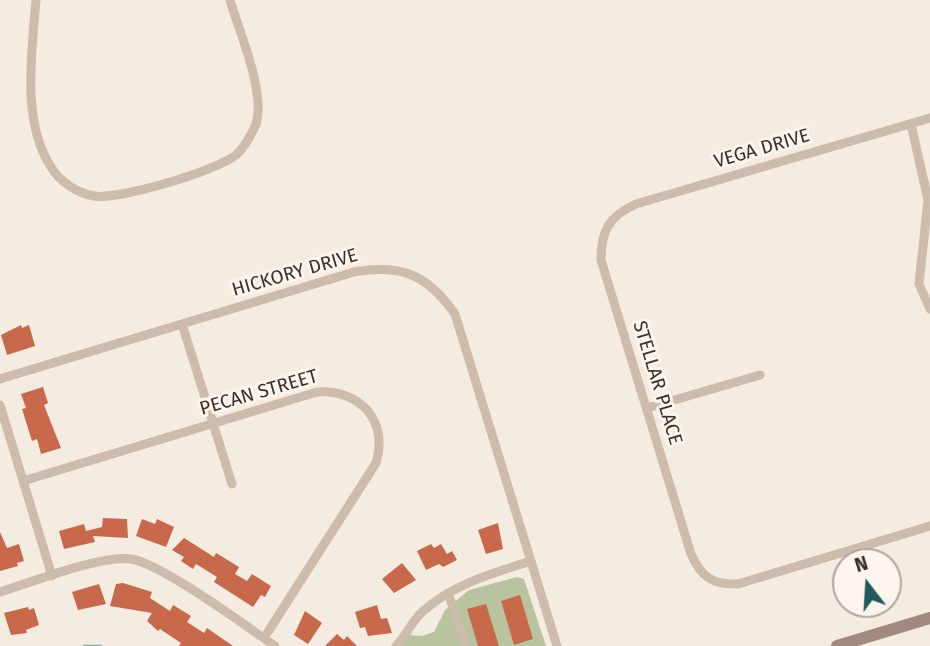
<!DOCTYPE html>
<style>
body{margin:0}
#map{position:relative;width:930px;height:646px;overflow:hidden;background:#f4ebe1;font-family:"Fira Sans",sans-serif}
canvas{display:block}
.north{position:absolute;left:832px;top:548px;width:70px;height:70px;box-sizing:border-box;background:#fbf5ee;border:2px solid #aea6a0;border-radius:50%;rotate:343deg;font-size:19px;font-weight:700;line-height:28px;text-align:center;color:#3b302b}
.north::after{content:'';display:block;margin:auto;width:24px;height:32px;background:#1f5a5e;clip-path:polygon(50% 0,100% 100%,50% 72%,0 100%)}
</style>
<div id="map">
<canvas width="930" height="646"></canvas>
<div class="north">N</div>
</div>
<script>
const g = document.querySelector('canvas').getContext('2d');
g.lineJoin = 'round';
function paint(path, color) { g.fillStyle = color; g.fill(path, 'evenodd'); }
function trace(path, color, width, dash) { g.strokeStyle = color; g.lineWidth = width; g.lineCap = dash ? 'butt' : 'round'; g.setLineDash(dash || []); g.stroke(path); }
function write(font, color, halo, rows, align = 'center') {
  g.font = font + ' "Fira Sans",sans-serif'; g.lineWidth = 6; g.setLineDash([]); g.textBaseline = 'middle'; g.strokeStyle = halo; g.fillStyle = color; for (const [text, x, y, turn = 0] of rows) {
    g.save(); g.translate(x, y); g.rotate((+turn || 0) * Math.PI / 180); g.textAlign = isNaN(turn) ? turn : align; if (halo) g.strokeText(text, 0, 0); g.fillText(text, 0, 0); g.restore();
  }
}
const green = new Path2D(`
 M517,577L524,579L546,646H400L410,635L422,636L434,632L445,610L469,590Z`);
const stream = new Path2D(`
 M84,646H101`);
const building = new Path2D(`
 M21,325L22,328L29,325L35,346L7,355L1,335Z
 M43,387L48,403L44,405L61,448L41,454L37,439L32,441L22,409L26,408L21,394Z
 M103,518L127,519L128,538L93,536L95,542L64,549L59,531L84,524L86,531L102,527Z
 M142,519L155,524L157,519L174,527L166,547L136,536Z
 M498,523L503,549L486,554L478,530Z
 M0,532L7,548L19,544L24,561L17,563L18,566L0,571Z
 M184,538L214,557L216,553L239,567L235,574L247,581L252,574L271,586L265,597L261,595L253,607L214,582L217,577L196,564L193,569L181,561L184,557L172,550Z
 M431,544L434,548L441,544L447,554L452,551L457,560L443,567L439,564L426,570L417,551Z
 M402,563L416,580L394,593L382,579Z
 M123,583L152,592L150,598L170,611L173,605L191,616L187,622L204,633L207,628L233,646H179L181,643L160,629L158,631L147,621L152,613L110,606L116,584Z
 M99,584L106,604L78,610L72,592Z
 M520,595L533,639L514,645L501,601Z
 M486,604L499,646H478L467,609Z
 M377,605L381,619L387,618L392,633L368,636L365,627L360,628L355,612Z
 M28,607L29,610L34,608L39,625L26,630L27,633L11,635L4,613Z
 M305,611L322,623L308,644L294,635Z
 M337,634L344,640L347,636L357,646H325Z`);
const street = new Path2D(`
 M36,0C32,52 21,121 51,167C60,182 77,193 94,196C119,200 216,171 236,155C244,148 252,134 256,124C266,93 239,31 230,0
 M930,118L636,204C609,216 601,231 601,260L691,554C701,577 713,585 738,584L930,526
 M911,124L928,200L919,284L930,309
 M182,324L232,484
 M0,379L354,272C401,264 427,274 455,314L557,646
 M0,405L52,576
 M647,408L760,375
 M23,481L317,392C360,389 389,421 376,463L264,638
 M0,592C30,583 103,554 131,559C162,564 246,626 275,646
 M448,593L466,646
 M396,646C406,636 412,621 422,612C453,584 493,573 531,561`);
const secondary = new Path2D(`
 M837,646L930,618`);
const streetNames = [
 ["VEGA DRIVE",762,149,-16],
 ["HICKORY DRIVE",295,273,-16],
 ["STELLAR PLACE",657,383,73],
 ["PECAN STREET",259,393,-16]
];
paint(green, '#b8c4a0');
trace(stream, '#7fb0b2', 2.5);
paint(building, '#c8694b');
trace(street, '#cdbbac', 9);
trace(secondary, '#a18a7d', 12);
write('19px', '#3b302b', '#fbf5ee', streetNames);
</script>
